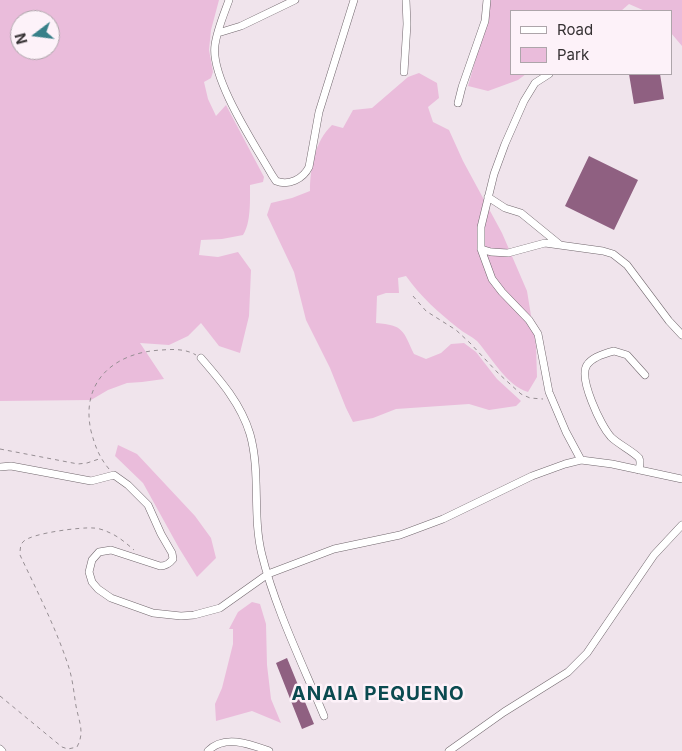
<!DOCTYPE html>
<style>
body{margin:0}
#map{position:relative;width:682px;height:751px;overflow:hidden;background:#f0e4ec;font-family:Inter,sans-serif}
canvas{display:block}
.legend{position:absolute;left:510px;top:10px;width:162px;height:65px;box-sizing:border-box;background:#fdf2f9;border:1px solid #ada5aa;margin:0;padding:6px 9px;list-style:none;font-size:15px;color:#353133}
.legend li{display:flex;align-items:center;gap:10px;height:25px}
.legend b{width:25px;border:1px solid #ada5aa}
.north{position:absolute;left:10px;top:10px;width:50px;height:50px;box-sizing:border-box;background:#fdf2f9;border:1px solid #ada5aa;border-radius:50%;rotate:255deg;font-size:14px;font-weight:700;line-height:20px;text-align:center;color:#353133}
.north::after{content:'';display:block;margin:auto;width:18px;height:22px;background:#388089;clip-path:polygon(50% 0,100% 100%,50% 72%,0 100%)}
</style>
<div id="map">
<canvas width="682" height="751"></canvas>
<ul class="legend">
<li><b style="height:6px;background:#fff"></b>Road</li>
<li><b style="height:14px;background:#eabcdb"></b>Park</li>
</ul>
<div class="north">N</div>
</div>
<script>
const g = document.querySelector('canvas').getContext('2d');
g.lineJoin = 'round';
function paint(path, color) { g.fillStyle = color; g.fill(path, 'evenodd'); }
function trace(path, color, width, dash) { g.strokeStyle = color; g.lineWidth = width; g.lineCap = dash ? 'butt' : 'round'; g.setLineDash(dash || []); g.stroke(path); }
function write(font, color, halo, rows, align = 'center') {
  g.font = font + ' Inter,sans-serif'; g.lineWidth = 5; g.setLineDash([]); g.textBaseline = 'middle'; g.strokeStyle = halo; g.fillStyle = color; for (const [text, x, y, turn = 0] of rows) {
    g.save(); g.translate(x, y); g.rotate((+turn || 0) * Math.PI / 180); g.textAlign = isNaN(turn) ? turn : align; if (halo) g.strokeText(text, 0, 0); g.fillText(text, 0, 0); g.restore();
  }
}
const green = new Path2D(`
 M0,0H219L211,30L209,50L213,72L211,78L204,82L208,99L216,116L226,105L264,177L263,182L250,185C250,201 251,223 243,235L222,239L201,240L199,255L218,257L238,252L251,270L249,316L240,353L219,346L201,323L188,336L169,345L140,343L164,379L142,382L127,383L108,390L91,400L0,401ZM20,20H50V50H20Z
 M490,0H682V46L671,33V11H645L629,4L621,11H511V74H526L518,80L488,91L468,86L487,19Z
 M419,73L437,83L439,98L428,107L433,122L449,130L463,161L502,233L527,291L536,346L537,377L528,392C506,385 492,358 477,341C471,336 464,333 458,328C439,313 420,296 406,276L398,278L399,293H386L377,296L376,323C404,325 403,331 414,354L426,359L441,353L451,344L464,343L476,352L497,379L521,401L516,406L489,410L469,404L396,409L373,418L353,422L346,408L330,368L306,320L294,272L267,215L271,203L292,198L310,191C310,168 315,141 332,125L343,128L353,110L372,108L408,77Z
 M118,445L137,454L195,516L211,538L216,558L197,577L179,548L143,483L115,456Z
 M252,602L260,604L266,624L267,665L271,699L281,723L252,711L216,721L215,704L222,688L233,644V629H229L238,612Z`);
const building = new Path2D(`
 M629,74H660L664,99L634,104Z
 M589,156L638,180L614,230L565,206Z
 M287,658L314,724L302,729L276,663Z`);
const path = new Path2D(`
 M413,296L426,311L456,330L470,343L498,373L521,394L530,398L543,399
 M0,449L78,464L87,463L99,459
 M109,469C99,457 95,446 91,431C80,381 115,352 162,350C174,349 186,349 196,355
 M0,696L62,747L68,749L77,747C85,732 79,722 76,706C74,694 73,681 69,668C57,630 37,591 20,555C20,550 20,544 24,541C33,533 81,527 93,528C98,528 104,530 108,532C118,536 126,543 134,550`);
const minor = new Path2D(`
 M229,0C224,14 217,30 215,45C210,78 255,145 272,175L276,181C289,186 303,179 309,167L319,112L354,0
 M218,33L241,26L295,0
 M404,72L407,24L406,0
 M549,74L535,83L524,101L505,144L494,174L481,227V249L492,279L502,292L529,320L538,334L549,392L566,432L581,460
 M458,103L462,87L485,21L487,0
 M488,197L505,208L521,213L559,244
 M481,249L491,252L508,253L545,243L603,251L613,254L627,265L669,321L682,335
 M201,358C221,381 241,404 250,434C261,473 252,516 262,555C275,608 303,665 324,716
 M0,467L11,466L91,481L114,475L128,485L148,505L161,534L172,553L173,559C169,564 166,566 160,566L111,550L99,552L92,560L89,572L92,582L98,589L111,598L153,613L181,616L194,615L220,608L268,574L334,549L400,535L443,519L532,476L565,464L581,460L612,464L682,479
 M639,470C640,466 641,462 639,458C634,452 618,444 611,437C601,426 578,378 587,365C592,357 606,353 614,351L627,355L645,375
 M0,749L2,751
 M208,751C224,734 250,744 269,751
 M449,751L504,712L568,672L587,653L654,555L682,525`);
const districtNames = [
 ["ANAIA PEQUENO",378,694]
];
paint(green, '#eabcdb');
paint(building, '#8f6081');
trace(minor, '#71676d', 8);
trace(path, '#968e93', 1, [4, 4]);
trace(minor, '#fff', 7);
g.letterSpacing = '1px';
write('bold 19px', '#0a4a50', '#fdf2f9', districtNames);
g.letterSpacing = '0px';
</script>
